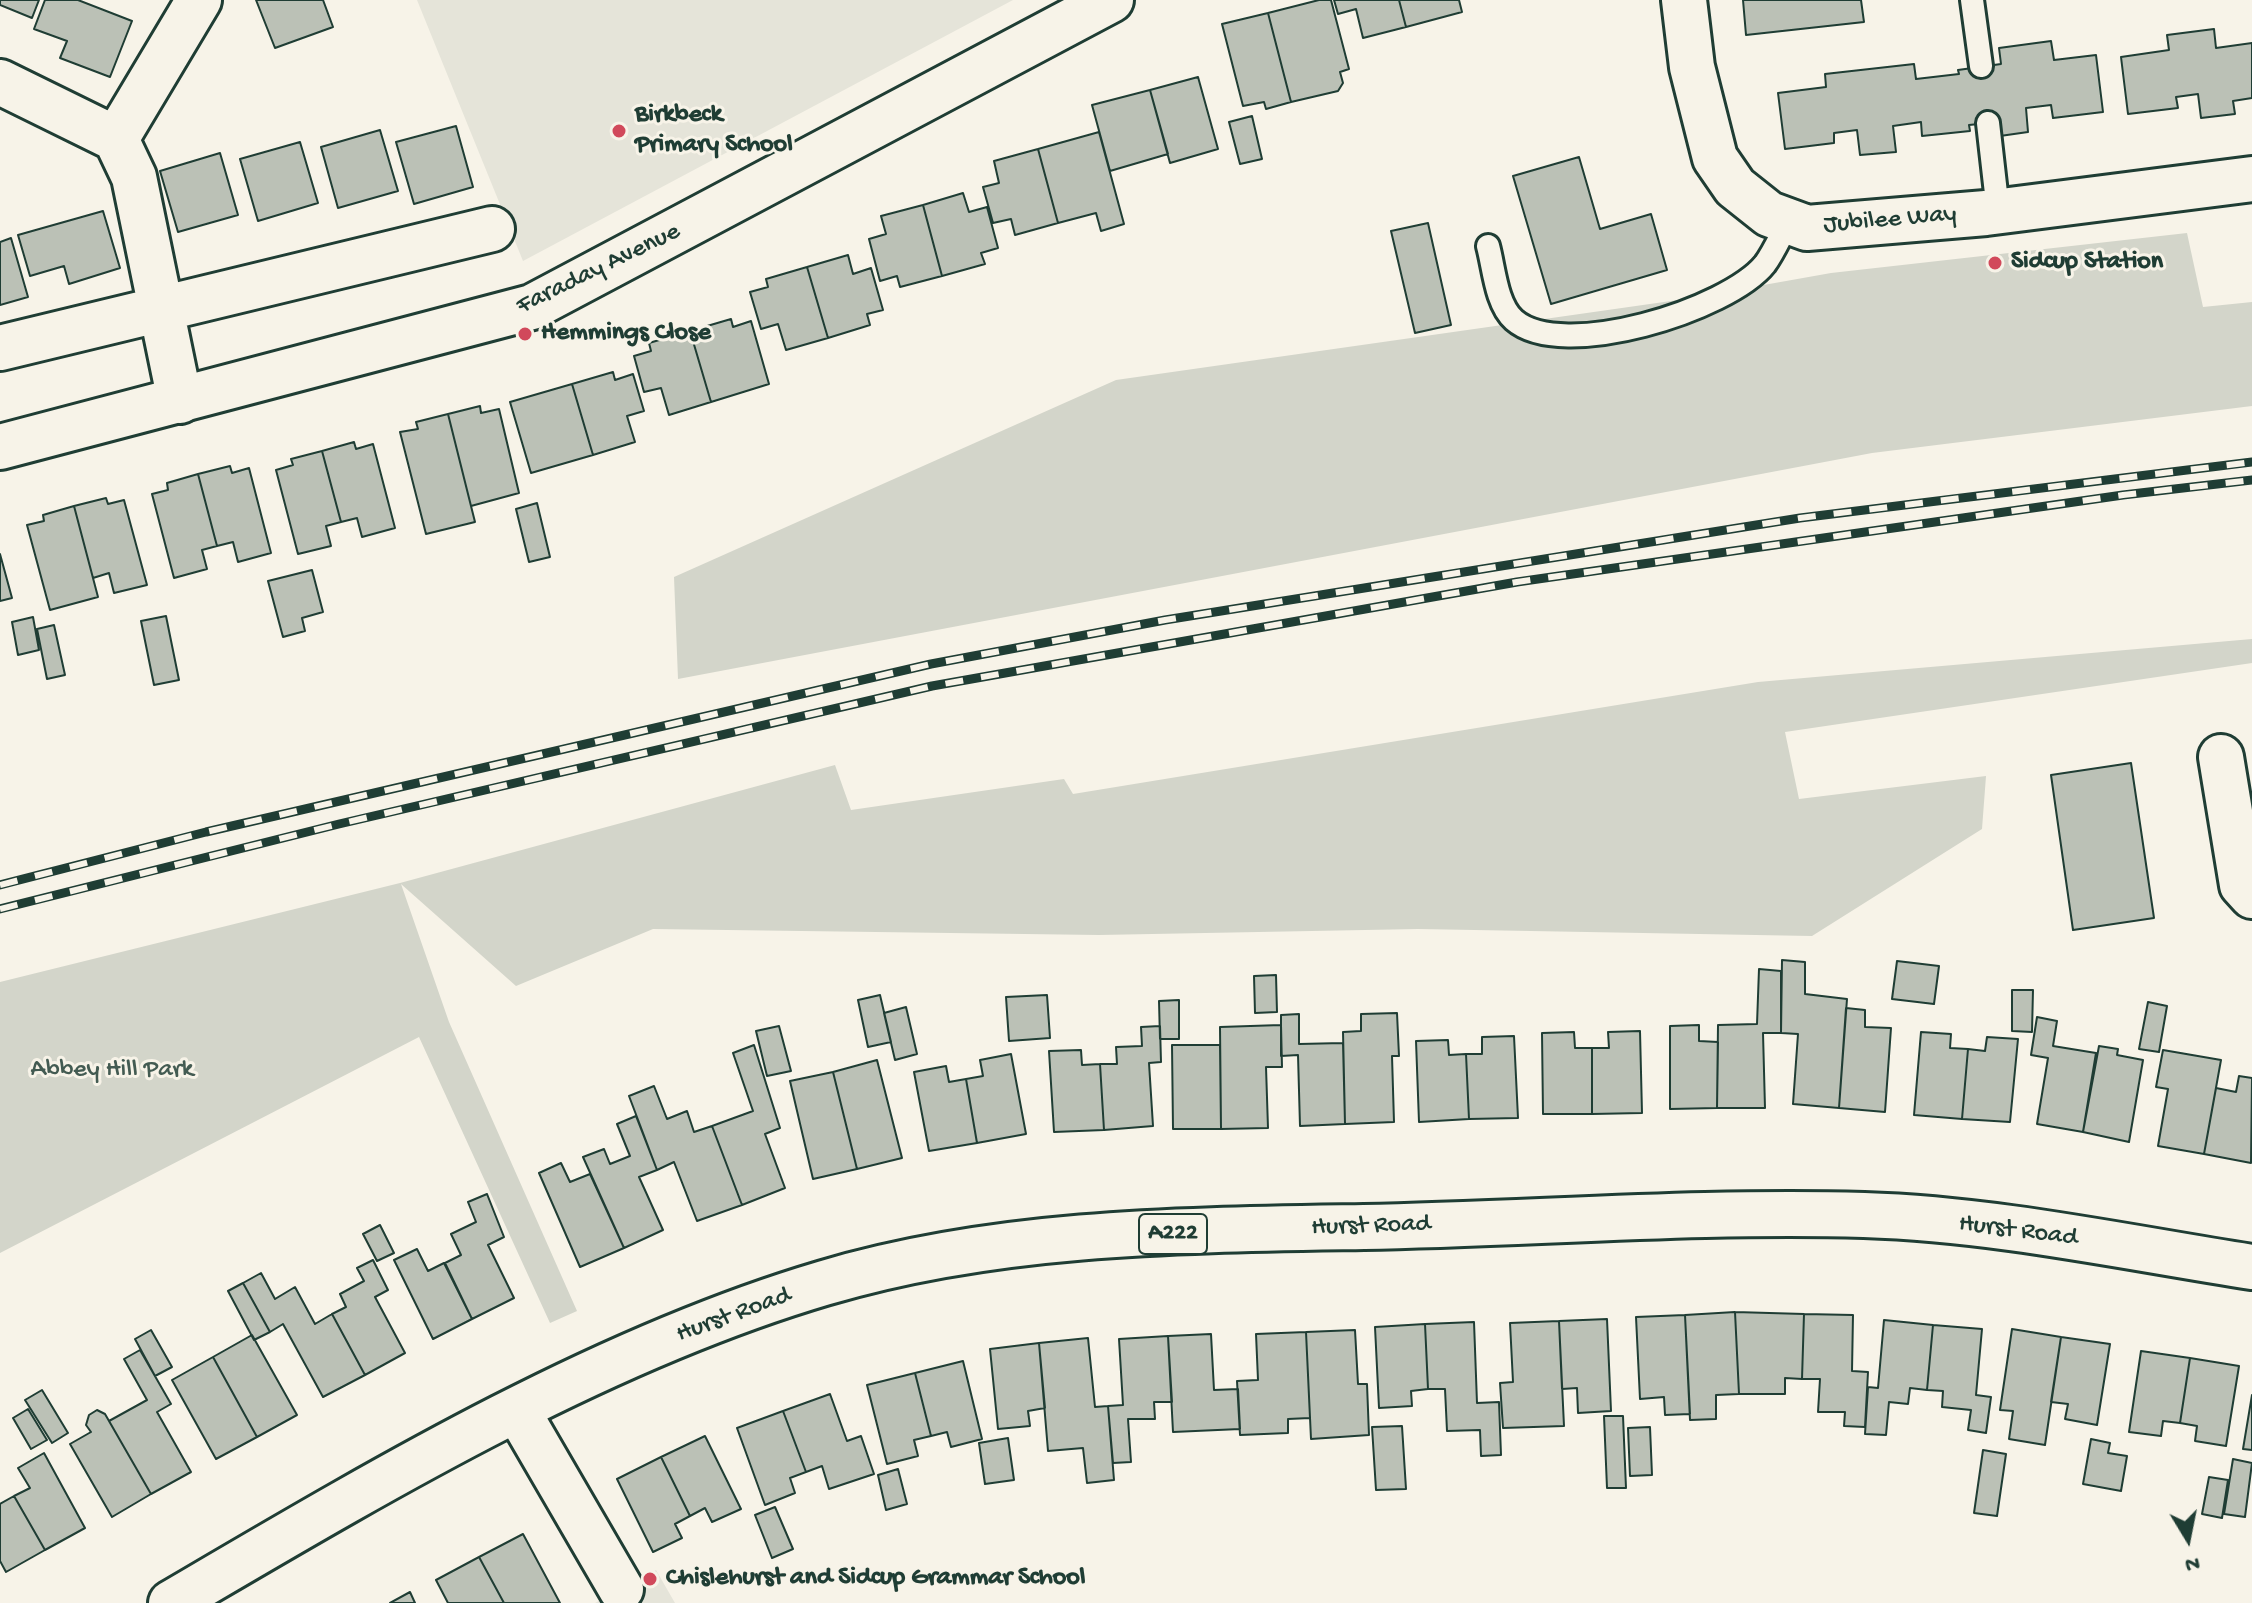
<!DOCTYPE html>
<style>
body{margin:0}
#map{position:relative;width:2252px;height:1603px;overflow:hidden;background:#f7f3e8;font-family:"Gochi Hand",sans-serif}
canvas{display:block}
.north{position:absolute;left:2148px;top:1499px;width:80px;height:80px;-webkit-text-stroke:6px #f7f3e8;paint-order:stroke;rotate:170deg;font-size:22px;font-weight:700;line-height:32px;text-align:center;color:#1f3d34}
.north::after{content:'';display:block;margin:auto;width:28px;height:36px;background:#1f3d34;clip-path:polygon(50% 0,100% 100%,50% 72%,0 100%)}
</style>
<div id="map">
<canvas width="2252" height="1603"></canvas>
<div class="north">N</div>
</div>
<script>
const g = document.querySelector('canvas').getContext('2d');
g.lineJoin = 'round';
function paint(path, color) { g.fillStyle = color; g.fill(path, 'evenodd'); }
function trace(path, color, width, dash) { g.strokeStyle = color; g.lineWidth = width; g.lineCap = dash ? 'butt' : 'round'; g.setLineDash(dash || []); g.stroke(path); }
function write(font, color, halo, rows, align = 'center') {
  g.font = font + ' "Gochi Hand",sans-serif'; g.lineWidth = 6; g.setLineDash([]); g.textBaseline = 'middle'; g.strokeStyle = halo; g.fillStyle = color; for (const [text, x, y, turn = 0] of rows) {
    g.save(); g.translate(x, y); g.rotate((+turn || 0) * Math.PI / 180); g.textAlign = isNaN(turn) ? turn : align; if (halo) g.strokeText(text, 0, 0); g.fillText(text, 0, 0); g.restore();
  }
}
const built = new Path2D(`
 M417,0H1013L523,261Z
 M656,1570L675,1603H595Z`);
const green = new Path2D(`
 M2187,233L2203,307L2252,302V406L1872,453L678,679L674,577L1116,380L1685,299L1831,273Z
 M2252,639V663L1785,732L1799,799L1986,776L1982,829L1812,936L1418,929L1099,935L653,929L516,986L401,884L449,1022L577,1311L550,1323L419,1037L0,1253V982L400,883L835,765L851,810L1064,779L1073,794L1758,682Z`);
const building = new Path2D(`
 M0,0H39L32,18L0,5Z
 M45,0H78L132,21L110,77L60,58L67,41L34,29Z
 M256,0H323L333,27L275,48Z
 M1319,0H1331L1349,69L1340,72L1343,83L1338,91L1291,102L1268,13Z
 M1334,0H1399L1406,27L1363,38L1356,9L1338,14Z
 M1399,0H1459L1462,12L1406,27Z
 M1743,0H1861L1864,22L1746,35Z
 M1268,13L1291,102L1266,109L1264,102L1243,106L1222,24Z
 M2214,29L2216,48L2252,43V98L2233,101L2235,114L2201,118L2198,94L2176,97L2178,108L2128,114L2121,57L2169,50L2167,35Z
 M2051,41L2054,60L2096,55L2103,112L2053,118L2051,105L2026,108L2028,132L2000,136L1998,122L1969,125L1970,131L1922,136L1921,122L1893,126L1896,152L1860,155L1857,130L1834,133V143L1785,149L1778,93L1826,87L1825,74L1914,64L1916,79L1959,74L1958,70L2001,64L1999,48Z
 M1198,77L1218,149L1170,163L1150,90Z
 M1150,90L1168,154L1110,171L1092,105Z
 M1252,116L1262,159L1240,164L1229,122Z
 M456,126L473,187L414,204L396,142Z
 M380,130L398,191L338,208L321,147Z
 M1099,132L1124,224L1101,231L1096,213L1058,223L1038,149Z
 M300,142L318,203L258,221L240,159Z
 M1038,149L1058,223L1015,235L1011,219L993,223L983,187L999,183L994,161Z
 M220,153L238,215L178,232L160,171Z
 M1579,157L1600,229L1651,214L1667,270L1551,304L1513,176Z
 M963,193L969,212L987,207L998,248L981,253L985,264L942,276L923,205Z
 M923,205L942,276L900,287L897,276L880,281L869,239L886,234L881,216Z
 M103,211L120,268L69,284L64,266L30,276L18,235Z
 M1428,223L1451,325L1415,333L1391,231Z
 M11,238L28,297L0,305V242Z
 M848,255L853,274L871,268L883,310L867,314L870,325L828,338L807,267Z
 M807,267L828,338L786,350L778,324L761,329L750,292L768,287L766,279Z
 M731,319L733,327L751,321L769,384L711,402L690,331Z
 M690,331L711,402L669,415L661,388L644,392L634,356L651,351L649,343Z
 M613,372L615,380L633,374L644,411L627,416L635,442L593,455L572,384Z
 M572,384L593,455L531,473L510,402Z
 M480,406L481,413L499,409L519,493L471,506L448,414Z
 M448,414L475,522L426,534L400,432L418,429L416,422Z
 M354,442L356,449L373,444L395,528L362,537L357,518L341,522L322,451Z
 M322,451L341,522L326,526L331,546L298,554L276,470L293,465L291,459Z
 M230,466L232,473L249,468L271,553L238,562L233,542L217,546L198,474Z
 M198,474L217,546L202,550L207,569L174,578L152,494L168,490L167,483Z
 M106,498L108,504L124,500L147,585L114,593L109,573L93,578L74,506Z
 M537,503L550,557L529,562L516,509Z
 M74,506L98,597L50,610L27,525L44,521L43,515Z
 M0,554L12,598L0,601Z
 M312,570L323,612L302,618L305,631L283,637L268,581Z
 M166,616L179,680L154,685L141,621Z
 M33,617L39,650L18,655L12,622Z
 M54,625L65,675L47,679L37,629Z
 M2131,763L2154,918L2073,930L2051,775Z
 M1782,960L1805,962V994L1847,999L1839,1108L1793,1104L1798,1034L1781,1033Z
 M1897,961L1939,966L1934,1004L1892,999Z
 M1759,969L1781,971V1033H1763L1765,1108H1717L1718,1025L1757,1024Z
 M1276,975L1277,1012L1255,1013L1254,976Z
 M2012,990H2033L2032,1032L2012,1031Z
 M880,995L891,1042L868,1047L858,1000Z
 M1047,995L1050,1038L1009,1041L1006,997Z
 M1179,1000V1039H1160L1159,1001Z
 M2148,1002L2167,1006L2159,1052L2139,1049Z
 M906,1007L917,1054L895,1060L884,1013Z
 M1846,1008L1865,1010V1027L1891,1028L1885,1112L1839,1108Z
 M1397,1013L1399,1056H1392L1394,1122L1345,1124L1343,1032L1361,1031V1014Z
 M1299,1014V1044L1343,1043L1345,1124L1300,1126L1298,1055L1281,1056V1015Z
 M2037,1017L2057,1021L2053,1046L2096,1053L2083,1132L2037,1124L2048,1058L2031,1055Z
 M1281,1025L1282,1067H1266L1268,1128L1221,1129L1220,1027Z
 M1699,1025V1041L1718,1042L1717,1108L1670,1109V1026Z
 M779,1026L791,1071L767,1076L756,1031Z
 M1160,1026L1161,1062L1149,1063L1153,1126L1104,1130L1100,1064H1117L1116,1047L1142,1046L1141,1027Z
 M1640,1031L1642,1113L1592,1114V1048H1609L1608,1032Z
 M1574,1032L1575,1048H1592V1114H1543L1542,1033Z
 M1921,1032L1951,1034L1950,1048L1968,1049L1962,1119L1914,1115Z
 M1514,1036L1518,1118L1469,1119L1466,1054H1482V1037Z
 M1987,1037L2018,1039L2010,1122L1962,1119L1968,1049L1985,1051Z
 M1448,1040L1449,1055L1466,1054L1469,1119L1419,1122L1416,1041Z
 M754,1045L780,1128L765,1134L785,1188L742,1205L712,1126L753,1111L733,1053Z
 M1172,1045H1220L1221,1129H1173Z
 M2099,1046L2118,1049L2117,1055L2143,1060L2129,1142L2083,1132Z
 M1081,1050L1082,1065L1100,1064L1104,1130L1054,1132L1049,1051Z
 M2163,1050L2221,1060L2204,1154L2158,1146L2168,1089L2156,1087Z
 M1011,1054L1026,1134L977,1143L966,1079L983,1076L980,1060Z
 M877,1060L902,1158L857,1169L833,1072Z
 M946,1066L949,1082L966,1079L977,1143L929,1151L914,1072Z
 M833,1072L857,1169L813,1179L790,1081Z
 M2239,1076L2252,1078L2251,1163L2204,1154L2216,1088L2236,1092Z
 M654,1086L667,1119L687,1111L694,1132L712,1126L742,1205L697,1221L674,1162L657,1170L629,1096Z
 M636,1116L657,1170L639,1177L663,1230L624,1248L583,1157L604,1149L610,1164L630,1156L617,1124Z
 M561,1163L570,1182L590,1174L624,1248L580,1267L539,1173Z
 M487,1194L504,1237L488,1245L514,1298L472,1319L445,1263L461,1255L451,1234L476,1222L468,1202Z
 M380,1225L394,1253L377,1261L363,1234Z
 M417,1249L428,1271L444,1263L472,1319L433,1339L394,1260Z
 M373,1260L388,1290L375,1297L405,1353L365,1375L332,1314L346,1307L340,1294L364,1281L357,1268Z
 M261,1273L275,1299L295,1287L315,1324L332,1314L365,1375L323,1397L283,1324L270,1332L243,1283Z
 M243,1283L270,1332L254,1340L228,1291Z
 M1735,1312L1739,1394L1716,1395V1419L1690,1420L1685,1315Z
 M1735,1312L1804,1314L1802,1379L1785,1378V1394H1739Z
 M1804,1314L1853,1315L1852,1371L1868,1372L1865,1427L1844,1426L1845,1412H1818L1820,1379H1802Z
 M1685,1315L1690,1414L1665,1415L1664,1397L1640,1399L1636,1317Z
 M1607,1319L1611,1411L1578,1413L1577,1388L1562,1389L1559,1321Z
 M1884,1320L1933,1325L1927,1390L1910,1388L1908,1404L1889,1402L1886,1435L1865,1434L1868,1387L1878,1388Z
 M1559,1321L1564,1426L1503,1428L1500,1383L1513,1382L1510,1323Z
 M1474,1322L1477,1403L1499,1402L1501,1455L1481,1456L1480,1430L1447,1431L1445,1389H1428L1425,1324Z
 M1425,1324L1428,1389L1411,1391L1412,1406L1379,1408L1375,1327Z
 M1933,1325L1982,1329L1976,1395L1991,1397L1986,1433L1968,1430L1971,1410L1942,1407L1943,1391L1927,1390Z
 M2012,1329L2061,1337L2045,1445L2009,1439L2013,1411L2000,1410Z
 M151,1330L172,1367L155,1376L135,1339Z
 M1355,1330L1358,1384H1367L1369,1435L1311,1439L1306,1332Z
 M1306,1332L1310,1418L1288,1419V1433L1240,1435L1237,1381L1258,1380L1256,1334Z
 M1211,1334L1214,1390L1238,1389L1240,1429L1173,1432L1168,1336Z
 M252,1335L297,1415L257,1437L213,1357Z
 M1168,1336L1172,1402H1154L1155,1419H1128L1131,1462L1113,1463L1108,1406L1123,1405L1119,1339Z
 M2061,1337L2110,1344L2097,1425L2065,1419L2068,1404L2051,1402Z
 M1088,1338L1095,1407L1108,1406L1114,1480L1087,1483L1083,1448L1048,1451L1039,1343Z
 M1039,1343L1045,1408L1028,1411L1030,1426L998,1429L990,1349Z
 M140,1350L171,1404L157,1412L191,1472L151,1494L109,1421L147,1400L124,1359Z
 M2141,1351L2190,1358L2180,1423L2163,1421L2161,1436L2129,1432Z
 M213,1357L257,1437L216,1459L172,1380Z
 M2190,1358L2239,1366L2226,1446L2195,1441L2197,1426L2180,1423Z
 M963,1361L982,1439L951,1447L947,1432L931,1436L915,1373Z
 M915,1373L931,1436L914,1440L918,1456L887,1464L867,1385Z
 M42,1390L68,1433L52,1443L25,1400Z
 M830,1394L847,1441L861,1436L874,1474L829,1489L822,1466L806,1472L783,1411Z
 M2252,1395V1450L2243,1449Z
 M28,1409L47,1440L31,1449L13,1418Z
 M97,1410L105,1414L151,1494L112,1517L70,1444L91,1432L86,1425L89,1415Z
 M783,1411L806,1472L790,1478L795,1493L765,1505L737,1428Z
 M1604,1416H1623L1626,1488H1607Z
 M1402,1426L1406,1489L1376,1490L1372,1427Z
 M1650,1427L1652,1475L1630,1476L1628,1428Z
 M705,1436L741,1509L712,1522L705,1508L690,1516L661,1457Z
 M1008,1438L1014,1480L985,1484L979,1443Z
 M2091,1439L2110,1443L2108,1453L2127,1456L2121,1491L2083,1484Z
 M1983,1450L2006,1454L1997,1516L1974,1513Z
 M44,1453L85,1528L45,1550L14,1496L30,1488L18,1468Z
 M661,1457L690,1516L675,1524L682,1538L653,1552L617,1479Z
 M2233,1459L2252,1463L2245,1517L2224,1514Z
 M898,1469L907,1504L886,1510L878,1475Z
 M2209,1477L2228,1480L2222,1518L2202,1514Z
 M14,1496L45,1550L6,1572L0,1561V1504Z
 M775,1507L793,1549L772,1558L755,1515Z
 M523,1534L560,1603H504L479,1557Z
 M479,1557L504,1603H448L436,1580Z
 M410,1592L415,1603H390Z`);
const lane = new Path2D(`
 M1972,0L1981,66
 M1988,123L1998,211
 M1488,246C1494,268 1496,304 1514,320C1562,362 1728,310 1765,264C1774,252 1781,235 1789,221`);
const street = new Path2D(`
 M1684,0L1692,67L1715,158L1735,187L1769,214L1807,228L1986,213L2252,179
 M0,82L116,139L134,177L180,401
 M116,139L199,0
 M0,348L492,229
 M2221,757L2242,885L2252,896
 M517,1410L621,1589`);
const secondary = new Path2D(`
 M0,447L532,307L1111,0`);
const primary = new Path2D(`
 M171,1603C374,1484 598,1350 824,1283C998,1231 1184,1230 1364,1227C1530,1224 1697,1210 1864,1215C1994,1219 2124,1247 2252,1267`);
const rail = new Path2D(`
 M0,885L206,832L931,664L1165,620L1800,518L2252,462
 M0,909L339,824L932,686L1517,582L2123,495L2252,480`);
const markers = [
 [619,131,8,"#d1495b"],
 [1995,263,8,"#d1495b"],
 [525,334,8,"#d1495b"],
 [650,1579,8,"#d1495b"]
];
const shields = [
 [1173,1234,68]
];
const shieldNames = [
 ["A222",1173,1234]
];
const poiNames = [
 ["Birkbeck",635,116],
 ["Primary School",635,146],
 ["Sidcup Station",2011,263],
 ["Hemmings Close",541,334],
 ["Chislehurst and Sidcup Grammar School",666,1579]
];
const streetNames = [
 ["Jubilee Way",1890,221,-5],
 ["Faraday Avenue",599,270,-26],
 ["Hurst Road",1371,1227,-2],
 ["Hurst Road",2018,1232,7],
 ["Hurst Road",734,1316,-20]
];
const parkNames = [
 ["Abbey Hill Park",112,1071]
];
paint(built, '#e5e4d9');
paint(green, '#d3d5ca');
paint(building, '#bbc1b6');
trace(building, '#1f3d34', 2);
trace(lane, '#1f3d34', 28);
trace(street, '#1f3d34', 50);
trace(secondary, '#1f3d34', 50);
trace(primary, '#1f3d34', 50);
trace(lane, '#f7f3e8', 22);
trace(street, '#f7f3e8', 44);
trace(secondary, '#f7f3e8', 44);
trace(primary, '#f7f3e8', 44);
trace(rail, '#1f3d34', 9);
trace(rail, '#f7f3e8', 6, [18]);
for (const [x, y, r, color] of markers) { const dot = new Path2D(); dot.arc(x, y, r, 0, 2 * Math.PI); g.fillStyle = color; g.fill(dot); trace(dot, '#f7f3e8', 3); }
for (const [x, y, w] of shields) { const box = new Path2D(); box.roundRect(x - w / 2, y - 20, w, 40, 6); g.fillStyle = '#f7f3e8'; g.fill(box); trace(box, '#1f3d34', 2); }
write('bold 24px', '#1f3d34', null, shieldNames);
write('bold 26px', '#1f3d34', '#f7f3e8', poiNames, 'left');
write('26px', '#1f3d34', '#f7f3e8', streetNames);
write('26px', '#435b52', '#f7f3e8', parkNames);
</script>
